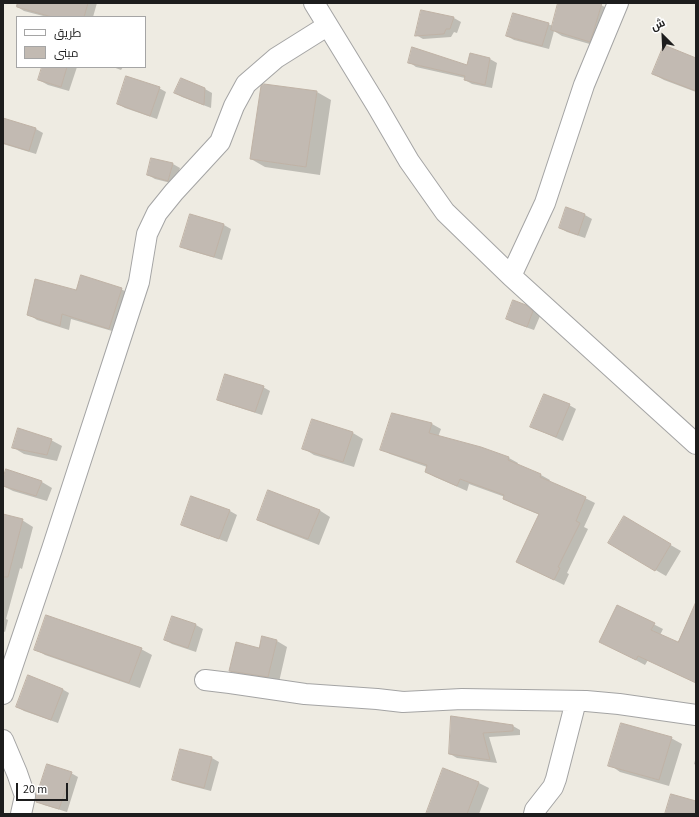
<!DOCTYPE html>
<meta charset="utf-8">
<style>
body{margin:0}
#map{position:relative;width:699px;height:817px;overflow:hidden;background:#eeebe2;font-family:"Source Sans 3",Cairo,sans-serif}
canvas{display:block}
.frame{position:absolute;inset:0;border:4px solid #1d1d1d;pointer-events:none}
.legend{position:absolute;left:16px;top:16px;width:130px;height:52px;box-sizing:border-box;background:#fff;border:1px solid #a5a5a5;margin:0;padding:5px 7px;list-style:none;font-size:12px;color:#1d1d1d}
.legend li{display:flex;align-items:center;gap:8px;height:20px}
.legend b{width:20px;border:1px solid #a5a5a5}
.north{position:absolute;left:643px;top:16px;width:40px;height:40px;-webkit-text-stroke:3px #fff;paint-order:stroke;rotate:336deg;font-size:11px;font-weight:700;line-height:16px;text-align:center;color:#1d1d1d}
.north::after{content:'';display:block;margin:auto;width:14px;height:18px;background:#1d1d1d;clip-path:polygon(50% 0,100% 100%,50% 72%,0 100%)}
.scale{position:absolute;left:16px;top:783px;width:52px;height:18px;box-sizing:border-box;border:2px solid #1d1d1d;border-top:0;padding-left:5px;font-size:12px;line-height:14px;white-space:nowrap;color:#1d1d1d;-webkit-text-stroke:3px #fff;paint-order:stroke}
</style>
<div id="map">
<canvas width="699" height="817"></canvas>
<div class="frame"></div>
<ul class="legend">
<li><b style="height:5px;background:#fff"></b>طريق</li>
<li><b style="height:11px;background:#c2bab2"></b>مبنى</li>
</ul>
<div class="north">ش</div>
<div class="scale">20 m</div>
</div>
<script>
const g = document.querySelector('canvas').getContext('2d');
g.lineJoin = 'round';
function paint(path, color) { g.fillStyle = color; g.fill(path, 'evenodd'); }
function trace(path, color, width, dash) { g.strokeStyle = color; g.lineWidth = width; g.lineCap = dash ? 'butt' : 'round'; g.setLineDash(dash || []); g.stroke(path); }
const shadow = new Path2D(`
 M17,3H97L93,17H47L24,11L16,6Z
 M559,3H594L601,5L612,11L600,47L562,36L554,31L549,49L514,40L507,36L548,24L553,26Z
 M422,12L454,18L461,22L457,33L454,32L451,37L423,39L416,35Z
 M470,55L490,59L497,63L492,88L472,84L465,80V78L416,67L409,62L468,66Z
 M696,59V92L664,80L653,74Z
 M43,67H77L69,91L48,85L39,80Z
 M113,67H123L121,70Z
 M159,88L166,92L157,119L125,108L118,104Z
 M205,89L212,93L211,108L182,97L175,93Z
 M317,92L331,100L320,175L265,167L251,159Z
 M3,119L36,129L43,133L36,154L3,144Z
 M173,164L180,168L175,184L155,179L148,175Z
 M585,215L592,219L585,238L567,232L560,228Z
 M224,225L231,229L222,260L188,250L181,246Z
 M121,289L130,294L119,333L71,319L69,330L37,320L28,314L77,292Z
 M525,306L533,310L540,316L534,330L514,323L507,319Z
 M263,387L270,391L262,415L225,403L218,399Z
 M569,405L576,409L563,441L538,430L531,426Z
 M392,414L432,424L441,429L438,437L481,448L509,458L518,463L517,465L541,475L550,480L549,482L585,498L595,503L584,527L588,529L567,573L569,574L564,585L517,562L540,515L513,504L504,499L505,497L469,484L467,491L435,477L426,472L427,467L390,454L381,449Z
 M313,420L353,433L363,439L354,467L314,455L303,448Z
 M51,440L62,446L57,461L24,454L14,448Z
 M7,470L42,482L52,488L47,501L13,491L3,486V482Z
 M192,497L230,511L237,515L227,542L189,528L182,524Z
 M319,510L330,517L319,545L268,525L258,519Z
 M3,515L22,520L33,527L22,569L20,568L6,619L8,620L5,632L3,631Z
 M624,518L681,551L666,576L609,543Z
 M618,606L663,629L660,635L678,644L696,608V683L648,660L645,665L609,646Z
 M173,617L196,625L203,629L196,652L172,644L165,640Z
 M277,641L287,647L279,682L241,677L230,671L260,649Z
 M35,649H141L152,655L140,688L45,655Z
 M62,689L69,693L58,723L24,711L17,707Z
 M452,718L513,726L520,730V735L489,737L497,763L457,758L450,754Z
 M671,738L682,744L669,786L620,772L610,765Z
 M696,757V765L694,764Z
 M212,758L219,762L211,791L180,783L173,779Z
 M443,770L479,783L489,788L479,814H427Z
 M71,773L78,777L67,812L44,805L37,801Z`);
const building = new Path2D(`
 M18,3H88L84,17H52L17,7Z
 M558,3H602L594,30L590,42L551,30Z
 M421,10L454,17L450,29H446L444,34L415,36Z
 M513,13L549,23L542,46L506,36Z
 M664,45L696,58V91L652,74Z
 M412,47L467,65L470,53L490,58L485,85L464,80L465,76L408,63Z
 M42,67H67L61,87L38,80Z
 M126,76L160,87L150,116L117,104Z
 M181,78L205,88L204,105L174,93Z
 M264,84L317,91L306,167L250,159L261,86Z
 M3,118L36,128L29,151L3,143Z
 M151,158L173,163L168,181L147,175Z
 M566,207L585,214L578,235L559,228Z
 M190,214L224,224L214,257L180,247Z
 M81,275L122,288L109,329L62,314L60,326L27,315L35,279L76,290Z
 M513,300L526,305L533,311L527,327L506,319Z
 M225,374L264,386L255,412L217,400Z
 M544,394L570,404L556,437L530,427Z
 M392,413L432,423L429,433L481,447L509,457L508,460L541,474L540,477L586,497L576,521L580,523L558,567L560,568L554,580L516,562L539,514L503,499L504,495L460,479L457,486L425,472L427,465L380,450Z
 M312,419L353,432L343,462L302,449Z
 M18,428L52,439L47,455L12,448Z
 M6,469L42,481L36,496L3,486V479Z
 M268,490L320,510L308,539L257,520Z
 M191,496L230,510L219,539L181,525Z
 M3,514L23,519L8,577H3Z
 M624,516L671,544L655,571L608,543Z
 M696,602V683L638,656L636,660L599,642L617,605L655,623L651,630L678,642Z
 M46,615L142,648L129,683L34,650Z
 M172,616L196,624L188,648L164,640Z
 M262,636L277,640L268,677L229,671L236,642L259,648Z
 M28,675L63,689L51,720L16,707Z
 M451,716L513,725V731L483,733L490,760L449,754Z
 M621,723L672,737L659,780L608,766Z
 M180,749L212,757L204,788L172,780Z
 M47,764L72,772L59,809L36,802V797Z
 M443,768L479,782L467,814H426Z
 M671,794L696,801V814H665Z`);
const minor = new Path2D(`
 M314,3L377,106L409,161L445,212L511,276L696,444
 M511,276L545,203L584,85L618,3
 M205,680L230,683L305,694L377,699L403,702L462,699L586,701L619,704L696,715
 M3,694L52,549L139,282L147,234L157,213L174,192L220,142L234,106L246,84L276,58L327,26
 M3,740L17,773L25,796L21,814
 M534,814L535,810L553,787L556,779L576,701`);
paint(shadow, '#0003');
paint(building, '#c2bab2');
trace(building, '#bfb2a5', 1);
trace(minor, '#a4a4a4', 22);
trace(minor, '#fff', 20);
</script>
